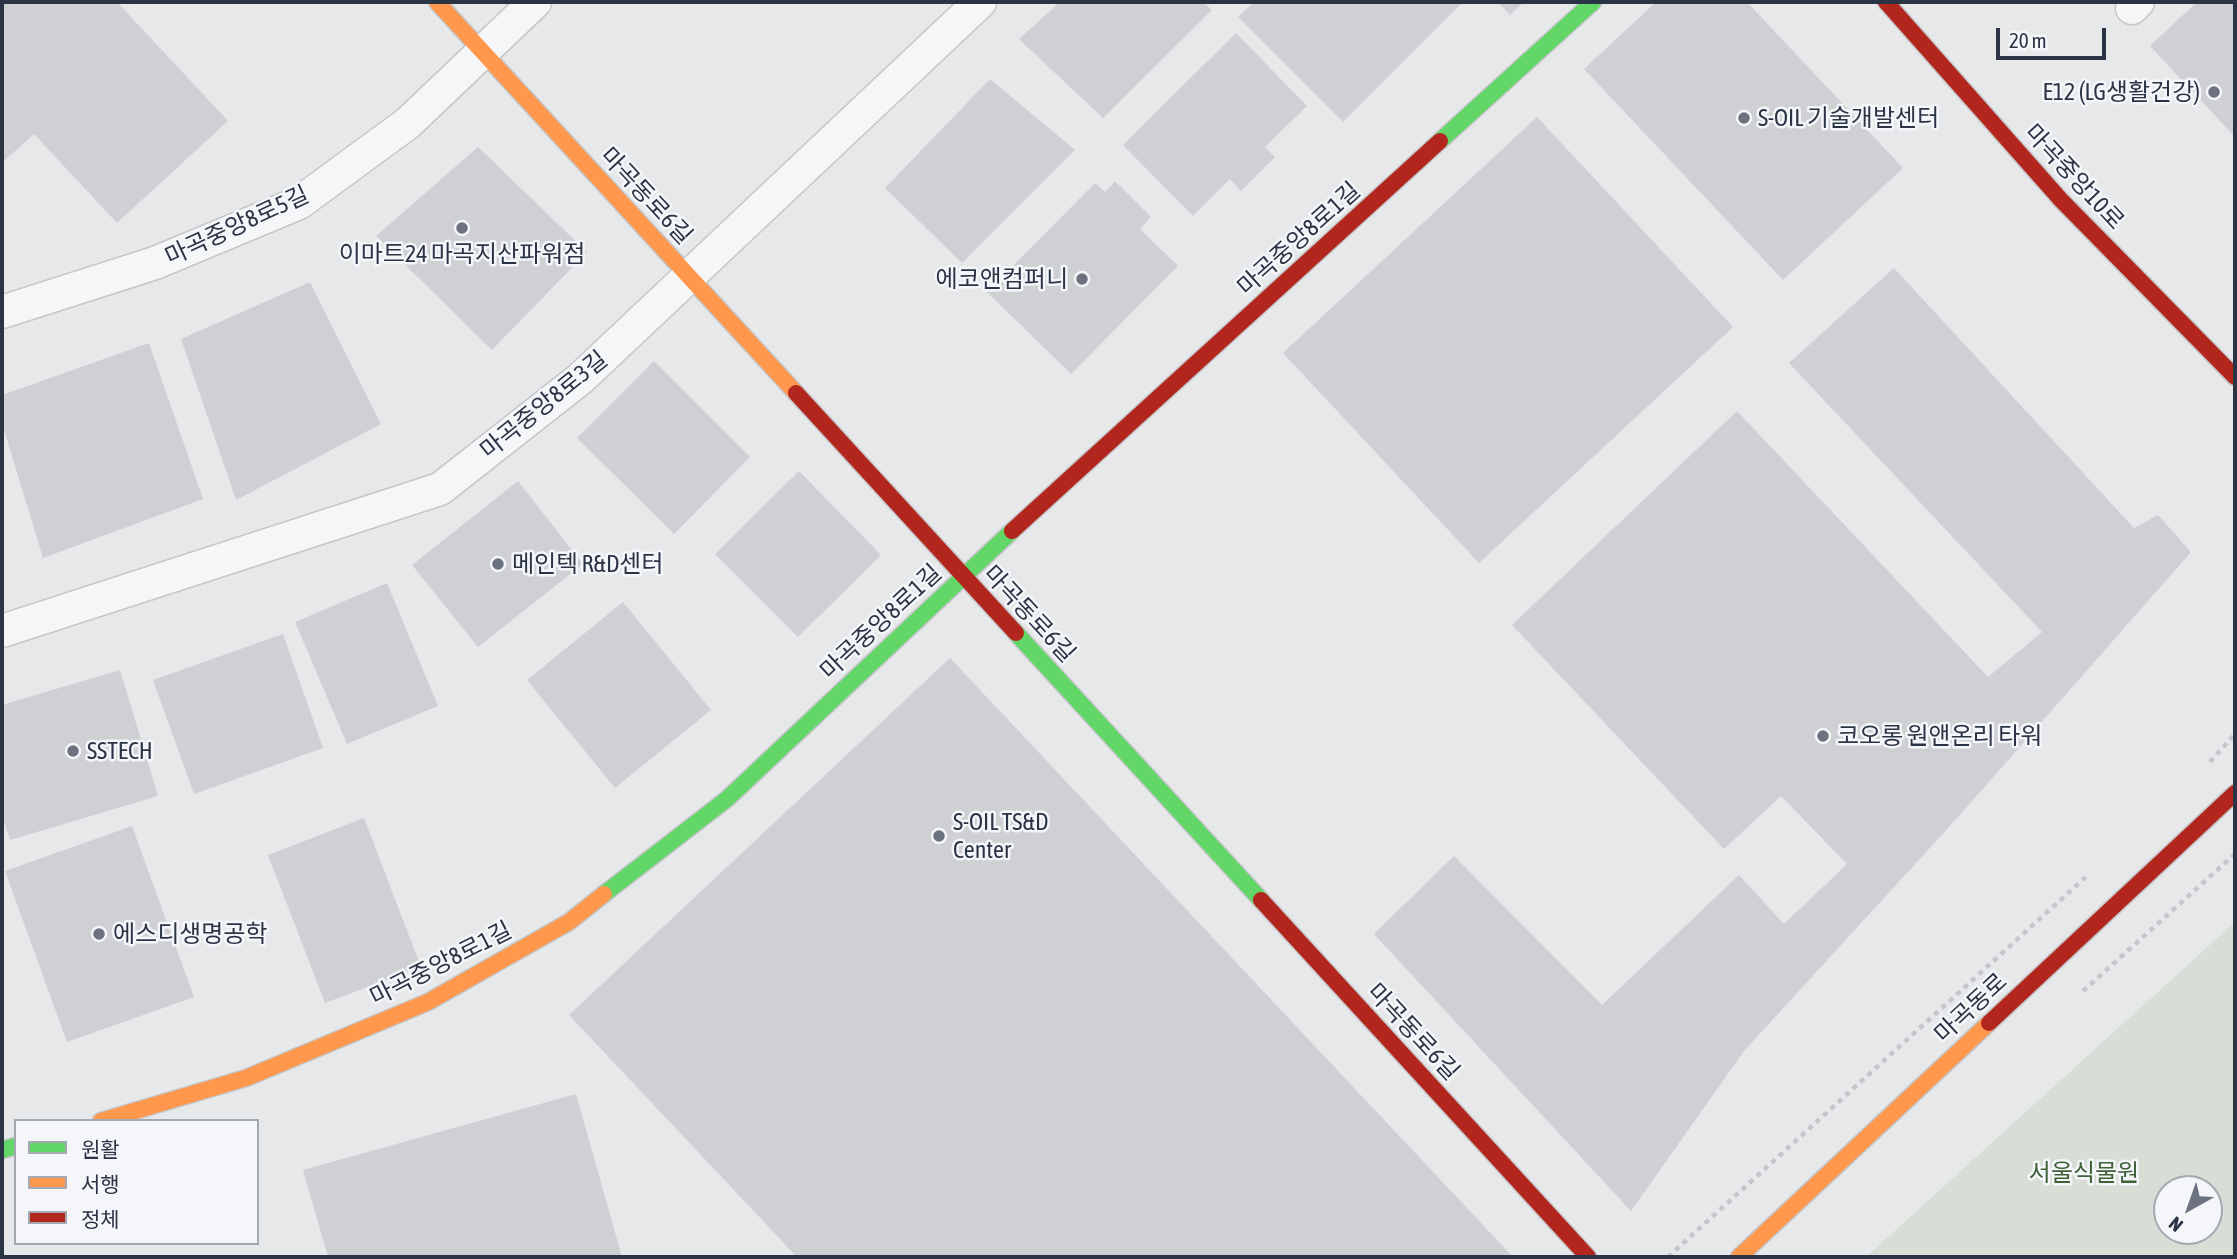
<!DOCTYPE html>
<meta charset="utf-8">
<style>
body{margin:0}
#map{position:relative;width:2237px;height:1259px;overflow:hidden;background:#e6e8ea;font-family:"Asap Condensed","Noto Sans KR",sans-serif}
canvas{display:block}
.frame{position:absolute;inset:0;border:4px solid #2b3445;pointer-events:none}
.legend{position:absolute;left:14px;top:1119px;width:245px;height:126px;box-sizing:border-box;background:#f4f6f9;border:2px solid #a4a8b1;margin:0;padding:9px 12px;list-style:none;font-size:21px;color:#2b3445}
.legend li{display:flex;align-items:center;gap:14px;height:35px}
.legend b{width:35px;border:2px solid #a4a8b1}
.north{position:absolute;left:2153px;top:1175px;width:70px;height:70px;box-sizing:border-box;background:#f4f6f9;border:2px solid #a4a8b1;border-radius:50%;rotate:220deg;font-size:19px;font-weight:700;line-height:28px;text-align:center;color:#2b3445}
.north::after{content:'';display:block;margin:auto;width:24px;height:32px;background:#6c737f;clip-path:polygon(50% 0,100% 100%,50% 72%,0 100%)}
.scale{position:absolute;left:1996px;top:28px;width:110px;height:32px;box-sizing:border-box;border:4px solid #2b3445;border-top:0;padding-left:9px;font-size:21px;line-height:24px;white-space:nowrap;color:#2b3445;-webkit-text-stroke:5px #f4f6f9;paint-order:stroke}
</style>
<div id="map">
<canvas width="2237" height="1259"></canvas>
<div class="frame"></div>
<ul class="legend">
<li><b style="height:9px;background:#63d668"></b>원활</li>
<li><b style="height:9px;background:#ff974d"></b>서행</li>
<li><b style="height:9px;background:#b3261e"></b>정체</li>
</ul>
<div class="north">N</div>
<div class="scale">20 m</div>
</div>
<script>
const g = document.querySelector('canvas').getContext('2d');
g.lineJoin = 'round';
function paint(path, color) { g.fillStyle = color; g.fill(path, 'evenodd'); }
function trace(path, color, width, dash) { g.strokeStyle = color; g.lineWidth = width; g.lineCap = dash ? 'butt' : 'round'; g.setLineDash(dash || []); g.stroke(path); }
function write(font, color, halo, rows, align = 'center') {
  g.font = font + ' "Asap Condensed","Noto Sans KR",sans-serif'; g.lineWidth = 5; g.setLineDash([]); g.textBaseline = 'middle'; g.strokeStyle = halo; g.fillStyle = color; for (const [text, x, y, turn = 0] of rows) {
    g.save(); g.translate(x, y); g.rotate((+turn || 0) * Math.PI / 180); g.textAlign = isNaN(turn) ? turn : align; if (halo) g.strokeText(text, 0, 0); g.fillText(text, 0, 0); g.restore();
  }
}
const green = new Path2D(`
 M2235,922V1257H1866ZM2167,1189H2209V1231H2167Z`);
const building = new Path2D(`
 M2,2H117L228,121L117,223L34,134L2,163Z
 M1060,2H1203L1212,10L1103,118L1019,39Z
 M1254,2H1463L1343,122L1238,17Z
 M1498,2H1524L1510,15Z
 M1656,2H1747L1903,168L1783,280L1584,69Z
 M2197,2H2235V137L2150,46Z
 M1236,33L1307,106L1265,147L1275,157L1241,191L1230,179L1193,216L1123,145Z
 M990,79L1075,150L962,263L885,188Z
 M1537,117L1733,327L1479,563L1283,353Z
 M478,147L587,252L492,350L376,236Z
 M1115,181L1151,217L1140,229L1178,266L1071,374L987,292L1095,183L1105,192Z
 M1894,268L2134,528L2158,515L2191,552L1959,816L1744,1051L1631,1211L1374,934L1454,856L1602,1005L1739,875L1784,924L1847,864L1781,796L1724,849L1512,625L1737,411L1988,677L2042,632L1789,363Z
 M310,282L381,424L236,500L181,339Z
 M149,343L203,499L43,558L2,423V395Z
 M654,361L750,457L674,534L577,438Z
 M799,471L881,555L798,637L715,554Z
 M518,481L583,564L478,647L412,565Z
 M387,583L438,706L347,744L295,622Z
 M623,602L711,710L615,788L527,680Z
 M283,634L323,748L194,794L153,680Z
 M950,658L1513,1257H797L569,1015Z
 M120,670L158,796L10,840L2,815V705Z
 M364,818L421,967L325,1003L268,855Z
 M132,826L194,997L67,1042L5,871Z
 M576,1094L622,1257H328L303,1170Z`);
const path = new Path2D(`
 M2210,762L2235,734
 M2083,991L2235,854
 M1668,1257L2088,875`);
const street = new Path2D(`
 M2132,8L2138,2
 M2,312L155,263L299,203L408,123L535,2
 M2,631L440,489L580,379L980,2`);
const fast = new Path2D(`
 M1440,141L1593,2
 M1016,633L1261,900
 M604,894L727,799L1012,531
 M2,1150L16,1146`);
const slow = new Path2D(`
 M437,2L796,393
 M101,1121L246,1078L428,1002L569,922L604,894
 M1739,1257L1989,1023`);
const jam = new Path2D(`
 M1886,2L2061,200L2235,377
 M796,393L1016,633
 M1012,531L1440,141
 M1261,900L1588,1257
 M1989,1023L2235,793`);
const markers = [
 [2214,92,7,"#6c737f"],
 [1744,118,7,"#6c737f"],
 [462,228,7,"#6c737f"],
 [1082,279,7,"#6c737f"],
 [498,564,7,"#6c737f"],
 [1823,736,7,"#6c737f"],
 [73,751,7,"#6c737f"],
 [939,836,7,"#6c737f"],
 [99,934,7,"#6c737f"]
];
const poiNames = [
 ["E12 (LG생활건강)",2200,92,"right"],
 ["S-OIL 기술개발센터",1758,118],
 ["이마트24 마곡지산파워점",462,254,"center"],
 ["에코앤컴퍼니",1068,279,"right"],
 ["메인텍 R&D센터",512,564],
 ["코오롱 원앤온리 타워",1837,736],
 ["SSTECH",87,751],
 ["S-OIL TS&D",953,822],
 ["Center",953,850],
 ["에스디생명공학",113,934]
];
const streetNames = [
 ["마곡중앙10로",2074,177,47],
 ["마곡동로6길",646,196,47],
 ["마곡중앙8로5길",237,226,-25],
 ["마곡중앙8로1길",1299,239,-42],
 ["마곡중앙8로3길",544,405,-39],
 ["마곡동로6길",1029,614,47],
 ["마곡중앙8로1길",881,622,-43],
 ["마곡중앙8로1길",441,964,-27],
 ["마곡동로",1971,1008,-43],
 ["마곡동로6길",1413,1032,47]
];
const parkNames = [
 ["서울식물원",2084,1173]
];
paint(green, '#d6ded6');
paint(building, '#ced0d3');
trace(street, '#c4c6c8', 35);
trace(fast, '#c4c6c8', 19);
trace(slow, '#c4c6c8', 19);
trace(jam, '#c4c6c8', 19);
trace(path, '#c5c6ca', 4.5, [5, 5]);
trace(street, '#f5f6f7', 32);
trace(fast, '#63d668', 16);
trace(slow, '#ff974d', 16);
trace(jam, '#b3261e', 16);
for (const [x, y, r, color] of markers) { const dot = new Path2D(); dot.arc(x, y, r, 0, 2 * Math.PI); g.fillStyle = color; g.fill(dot); trace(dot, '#f4f6f9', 2.5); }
write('24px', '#2b3445', '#f4f6f9', poiNames, 'left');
write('24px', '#2b3445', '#f4f6f9', streetNames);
write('24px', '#3f6138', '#f4f6f9', parkNames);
</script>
